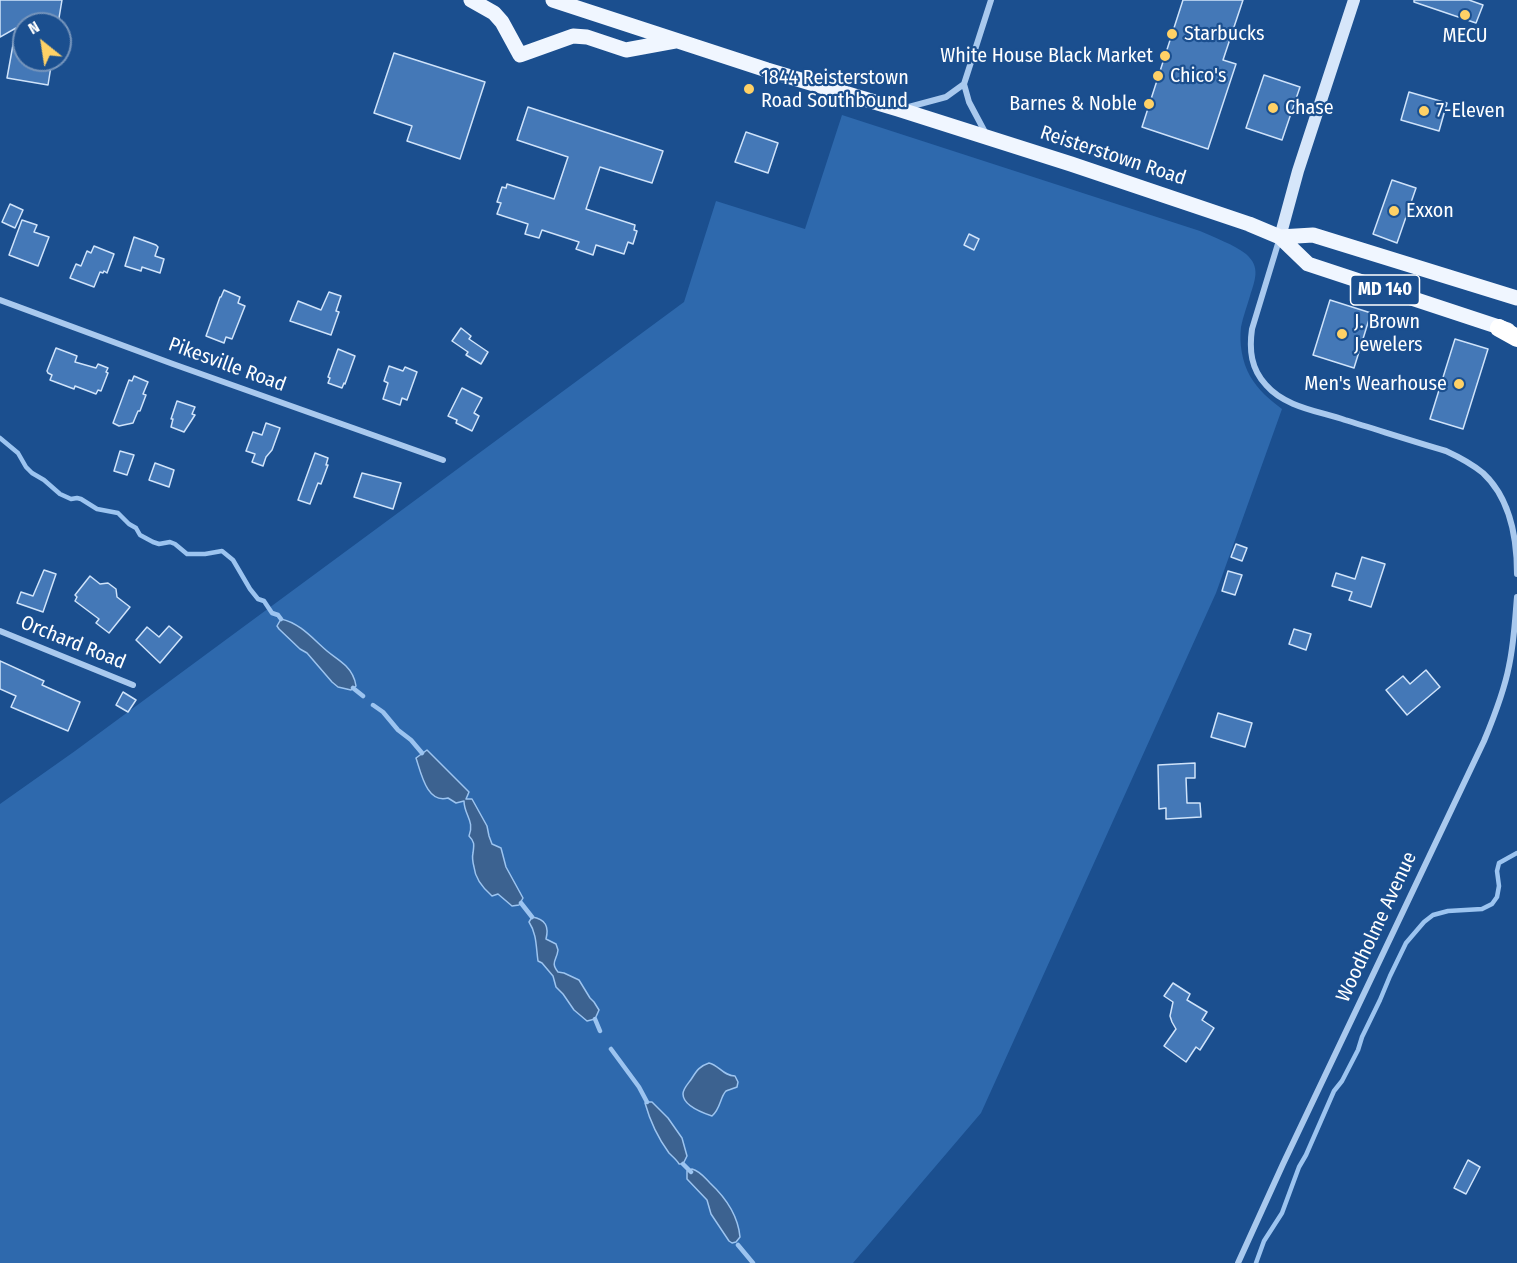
<!DOCTYPE html>
<style>
body{margin:0}
#map{position:relative;width:1517px;height:1263px;overflow:hidden;background:#1b4f8f;font-family:"Fira Sans Condensed",sans-serif}
canvas{display:block}
.north{position:absolute;left:12px;top:12px;width:60px;height:60px;box-sizing:border-box;background:#1b4f8f;border:2px solid #7695bc;border-radius:50%;rotate:330deg;font-size:16px;font-weight:700;line-height:24px;text-align:center;color:#fff}
.north::after{content:'';display:block;margin:auto;width:21px;height:27px;background:#ffd166;clip-path:polygon(50% 0,100% 100%,50% 72%,0 100%)}
</style>
<div id="map">
<canvas width="1517" height="1263"></canvas>
<div class="north">N</div>
</div>
<script>
const g = document.querySelector('canvas').getContext('2d');
g.lineJoin = 'round';
function paint(path, color) { g.fillStyle = color; g.fill(path, 'evenodd'); }
function trace(path, color, width, dash) { g.strokeStyle = color; g.lineWidth = width; g.lineCap = dash ? 'butt' : 'round'; g.setLineDash(dash || []); g.stroke(path); }
function write(font, color, halo, rows, align = 'center') {
  g.font = font + ' "Fira Sans Condensed",sans-serif'; g.lineWidth = 4.5; g.setLineDash([]); g.textBaseline = 'middle'; g.strokeStyle = halo; g.fillStyle = color; for (const [text, x, y, turn = 0] of rows) {
    g.save(); g.translate(x, y); g.rotate((+turn || 0) * Math.PI / 180); g.textAlign = isNaN(turn) ? turn : align; if (halo) g.strokeText(text, 0, 0); g.fillText(text, 0, 0); g.restore();
  }
}
const green = new Path2D(`
 M842,115L1200,231C1213,237 1235,245 1246,254C1261,267 1255,280 1250,296C1247,306 1243,317 1241,327C1239,343 1242,362 1250,376C1258,390 1270,400 1282,409L1216,593L981,1113L853,1263H0V804L75,751L684,302L716,201L805,229Z`);
const water = new Path2D(`
 M281,619C300,623 313,639 327,651C333,656 340,660 346,666C351,671 355,679 356,686L351,690L338,687L332,682L307,653L300,649L279,629L277,626Z
 M427,750L469,792L466,799H472L487,826L489,836L492,844L501,848L506,867L523,898L519,905L512,906L498,894L492,896C484,889 475,878 474,867C473,863 472,857 473,853C474,845 475,842 469,836C475,821 464,815 464,801L456,803L448,798C427,804 421,773 416,758Z
 M532,917C546,919 549,927 546,939L556,944L558,950C557,960 550,962 558,972L564,973L579,980L590,998L594,1002L599,1010L595,1019L587,1021L574,1010L563,994L556,987L553,976L542,963L538,961C536,948 537,934 529,922Z
 M709,1063C719,1065 723,1076 735,1076L738,1082L737,1087C735,1088 728,1090 726,1091C720,1097 721,1108 712,1116C703,1113 683,1106 683,1094C683,1088 689,1083 692,1078C697,1070 700,1066 709,1063Z
 M647,1102H652L668,1118L682,1138L687,1156L683,1164H679C677,1160 673,1157 669,1153C658,1138 650,1121 645,1103Z
 M692,1169C700,1171 704,1177 710,1183C725,1197 738,1215 740,1237L736,1242L732,1243L729,1241L711,1214L707,1200L687,1179V1171Z`);
const stream = new Path2D(`
 M0,438L18,453L26,467L32,473L44,480L60,494L71,499L77,498L81,499L97,509L118,513L129,524L136,528L140,535L153,542L159,544L170,542L175,544L187,554H205L222,551L233,560L250,589L258,599L264,601L272,613L278,615L281,619
 M353,688L363,696
 M373,705L383,712L398,730L411,740L422,753
 M521,903L532,917
 M595,1019L600,1031
 M611,1049L639,1087L647,1102
 M683,1164L691,1172
 M738,1245L753,1263
 M1256,1263L1264,1241L1282,1213L1299,1167L1306,1155L1334,1091L1342,1081L1358,1050L1362,1037L1380,1000L1390,976L1406,943L1424,922L1433,915L1448,911L1482,909L1492,904L1497,897L1499,886L1497,871L1499,863L1517,853`);
const building = new Path2D(`
 M0,0H62L58,24H24V60H52L48,85L7,78L16,28L0,37Z
 M1183,0H1243L1223,60L1236,64L1208,149L1142,127Z
 M1414,0H1469L1483,5L1476,23L1414,2Z
 M394,53L485,82L460,159L407,141L412,126L374,113Z
 M1264,75L1300,87L1282,140L1246,128Z
 M1409,92L1447,103L1439,131L1401,120Z
 M528,107L663,151L652,183L600,167L586,209L635,225L634,230L637,231L633,244L628,242L624,254L596,245L593,255L576,249L579,242L542,230L539,238L525,234L528,224L497,214L501,203L497,202L502,187L506,188L507,184L554,199L568,157L517,140Z
 M746,132L778,143L768,173L735,162Z
 M1392,180L1416,188L1397,243L1373,234Z
 M10,204L23,210L15,228L2,222Z
 M22,220L37,225L34,232L49,237L38,266L9,255Z
 M969,234L979,239L974,250L964,245Z
 M134,237L156,245L158,247L155,256L164,259L160,273L142,267L141,271L125,266Z
 M94,246L114,254L107,273L104,271L103,273L100,272L94,287L70,278L76,264L81,266L87,251L91,253Z
 M224,290L240,297L238,303L245,306L232,339L226,337L224,343L206,336L220,297H221Z
 M329,292L341,296L336,311L339,312L331,335L290,321L298,301L321,310Z
 M1330,300L1371,313L1354,368L1313,355Z
 M461,328L471,336L469,339L488,352L481,364L466,355L468,352L452,341Z
 M1455,339L1488,349L1463,429L1430,419Z
 M56,348L77,356L75,362L96,368L98,364L108,368L106,372L108,373L101,391L98,390L96,394L75,386L74,389L50,380L52,375L48,373L47,371Z
 M338,349L355,356L345,384L344,383L342,388L328,383L330,378L328,377Z
 M389,366L403,371L405,367L417,372L407,400L402,398L400,405L383,399L388,383L384,381Z
 M134,376L148,382L143,394L146,395L140,411H138L133,423L119,426L113,423L129,380L132,381Z
 M462,388L482,398L474,413L479,416L472,431L456,423L457,420L448,416Z
 M177,401L195,407L192,414L195,415L184,432L171,427L173,419H171Z
 M266,423L280,428L272,450L266,457L263,466L252,462L255,454L246,451L253,432L262,435Z
 M120,451L134,455L127,475L114,471Z
 M315,453L328,458L326,465H328L321,484L318,483L310,504L298,500Z
 M155,463L174,470L169,487L149,480Z
 M362,473L401,483L393,509L354,497Z
 M1236,544L1247,548L1242,561L1231,557Z
 M1362,557L1385,564L1371,607L1349,600L1352,592L1332,586L1336,573L1355,579Z
 M44,570L56,574L43,612L17,603L21,592L33,596Z
 M1228,571L1242,575L1235,595L1222,591Z
 M90,576L100,584L108,583L116,589L117,597L130,607L109,633L96,623L99,619L75,601L77,597L75,595Z
 M169,626L182,637L160,663L136,640L147,627L159,637Z
 M1294,629L1311,634L1306,650L1289,644Z
 M0,661L44,681L42,685L80,702L68,731L11,707L16,696L0,689Z
 M1426,670L1440,687L1407,715L1386,690L1403,676L1410,684Z
 M123,692L136,700L128,712L116,705Z
 M1218,713L1252,723L1245,747L1211,737Z
 M1195,763V778H1186L1187,803H1200L1201,817L1166,819V808L1159,809L1158,765Z
 M1173,983L1190,994L1187,1000L1207,1012L1202,1020L1214,1028L1200,1050L1196,1047L1186,1062L1164,1046L1176,1029L1172,1022L1170,1016L1173,1002L1164,996Z
 M1468,1160L1480,1167L1466,1194L1454,1188Z`);
const street = new Path2D(`
 M905,108L946,97L964,84
 M986,134L969,102L964,84L991,0
 M1280,237L1252,329C1249,350 1251,369 1266,385C1285,407 1318,411 1345,420C1378,430 1412,441 1446,451C1459,457 1472,464 1483,473C1510,498 1517,539 1517,574
 M0,300L173,364L443,460
 M0,631L133,685
 M1238,1263L1283,1164L1484,741C1494,717 1504,692 1509,666C1514,643 1515,620 1517,597`);
const secondary = new Path2D(`
 M1280,237L1298,171L1354,0`);
const primary = new Path2D(`
 M471,0L494,13L502,22L520,55L573,36L587,37L626,50L675,41
 M553,0L767,70L898,109L1071,164L1249,224L1280,237L1308,264L1508,330
 M1280,237L1313,235L1517,298`);
const highway = new Path2D(`
 M1499,328L1517,338`);
const markers = [
 [1465,15,6,"#ffd166"],
 [1172,34,6,"#ffd166"],
 [1165,56,6,"#ffd166"],
 [1158,76,6,"#ffd166"],
 [749,89,6,"#ffd166"],
 [1149,104,6,"#ffd166"],
 [1273,108,6,"#ffd166"],
 [1424,111,6,"#ffd166"],
 [1394,211,6,"#ffd166"],
 [1342,334,6,"#ffd166"],
 [1459,384,6,"#ffd166"]
];
const shields = [
 [1385,290,69]
];
const shieldNames = [
 ["MD 140",1385,290]
];
const poiNames = [
 ["Starbucks",1184,34],
 ["MECU",1465,36,"center"],
 ["White House Black Market",1153,56,"right"],
 ["Chico's",1170,76],
 ["1844 Reisterstown",761,78],
 ["Road Southbound",761,101],
 ["Barnes & Noble",1137,104,"right"],
 ["Chase",1285,108],
 ["7-Eleven",1436,111],
 ["Exxon",1406,211],
 ["J. Brown",1354,322],
 ["Jewelers",1354,345],
 ["Men's Wearhouse",1447,384,"right"]
];
const streetNames = [
 ["Reisterstown Road",1113,156,18],
 ["Pikesville Road",227,365,20],
 ["Orchard Road",73,643,22],
 ["Woodholme Avenue",1377,927,-65]
];
paint(green, '#2e69ad');
paint(water, '#3c6290');
trace(water, '#9cc4f0', 1.5);
trace(stream, '#9cc4f0', 4.5);
paint(building, '#4478b7');
trace(building, '#cfe3fa', 1.5);
trace(street, '#a9c9ee', 6);
trace(secondary, '#d6e6fa', 12);
trace(primary, '#f0f6ff', 15);
trace(highway, '#fff', 18);
for (const [x, y, r, color] of markers) { const dot = new Path2D(); dot.arc(x, y, r, 0, 2 * Math.PI); g.fillStyle = color; g.fill(dot); trace(dot, '#1b4f8f', 2); }
for (const [x, y, w] of shields) { const box = new Path2D(); box.roundRect(x - w / 2, y - 15, w, 30, 4.5); g.fillStyle = '#1b4f8f'; g.fill(box); trace(box, '#fff', 1.5); }
write('bold 18px', '#fff', null, shieldNames);
write('20px', '#fff', '#1b4f8f', poiNames, 'left');
write('20px', '#fff', '#1b4f8f', streetNames);
</script>
